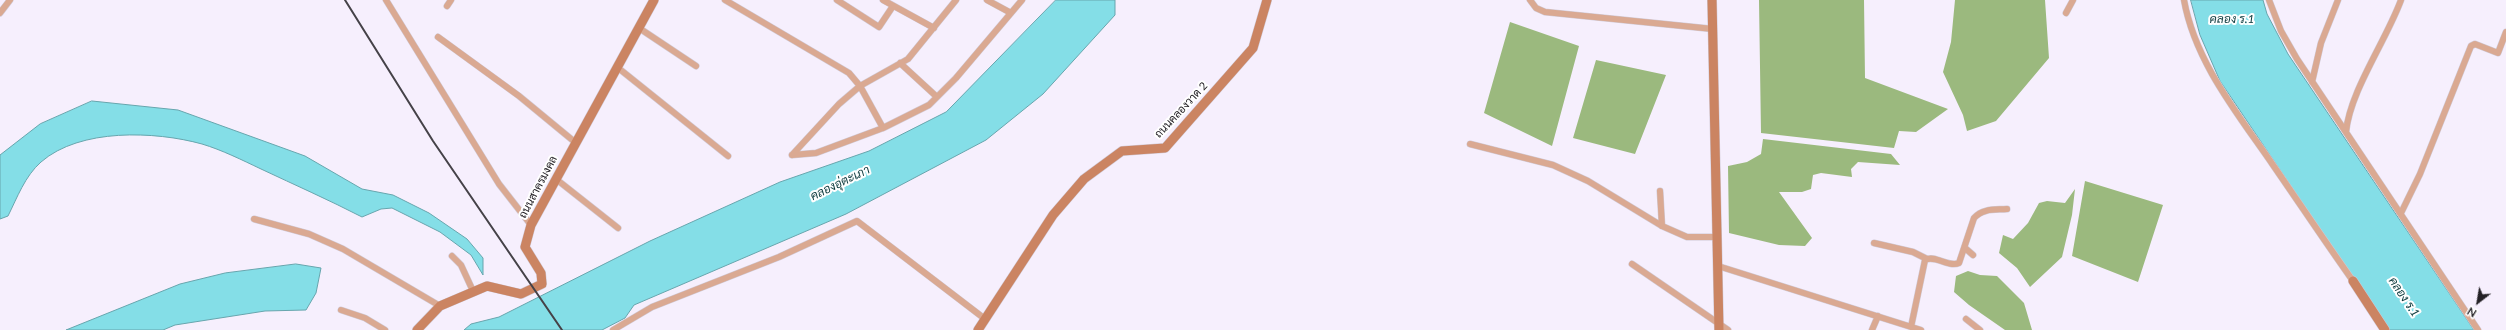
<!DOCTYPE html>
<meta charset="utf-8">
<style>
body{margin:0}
#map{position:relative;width:2506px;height:330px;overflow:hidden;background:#f6effd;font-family:Lato,sans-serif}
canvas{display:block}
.north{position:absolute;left:2458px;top:282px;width:40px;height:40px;-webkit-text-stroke:3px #fff;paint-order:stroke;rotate:211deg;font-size:11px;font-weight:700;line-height:16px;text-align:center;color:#242126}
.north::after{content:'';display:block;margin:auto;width:14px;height:18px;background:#242126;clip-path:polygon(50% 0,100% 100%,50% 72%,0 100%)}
</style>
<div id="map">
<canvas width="2506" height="330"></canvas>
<div class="north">N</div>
</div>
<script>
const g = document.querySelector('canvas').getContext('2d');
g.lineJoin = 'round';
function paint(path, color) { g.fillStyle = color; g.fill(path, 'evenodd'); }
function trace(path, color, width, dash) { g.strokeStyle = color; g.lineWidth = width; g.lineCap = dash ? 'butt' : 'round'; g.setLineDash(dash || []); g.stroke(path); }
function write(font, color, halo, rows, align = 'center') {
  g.font = font + ' Lato,Sarabun,sans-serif'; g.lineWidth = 4; g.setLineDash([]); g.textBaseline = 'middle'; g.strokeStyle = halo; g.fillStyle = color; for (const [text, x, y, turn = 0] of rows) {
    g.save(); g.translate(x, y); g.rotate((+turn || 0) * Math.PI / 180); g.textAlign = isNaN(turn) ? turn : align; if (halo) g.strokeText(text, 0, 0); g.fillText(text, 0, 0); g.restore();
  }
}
const forest = new Path2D(`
 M1759,0H1864L1865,78L1948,109L1916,132L1899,131L1894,148L1761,133Z
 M1955,0H2045L2049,58L1996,121L1967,131L1963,115L1943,72L1951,42Z
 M1510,22L1579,46L1552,146L1484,113Z
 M1596,60L1666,75L1635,154L1573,138Z
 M1763,139L1891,154L1900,165L1858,162L1851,169L1852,177L1821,173L1813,175L1811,189L1802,192H1779L1812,238L1805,246L1779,245L1729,233L1728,166L1747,162L1761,154Z
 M2085,181L2163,205L2138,282L2072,256Z
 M2075,189L2072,215L2062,257L2030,287L2017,268L1999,253L2003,235L2013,239L2028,223L2039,203L2047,201L2065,203Z
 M1968,271L1980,275L1997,276L2024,303L2032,330H2005L1969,305L1954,292L1956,276Z`);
const water = new Path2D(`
 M1056,0H1115V15L1043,94L986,140L846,214L634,305L625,318L602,330H464L471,324L499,317L650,241L780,182L869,151L946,112Z
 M2191,0H2263L2267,14L2288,54L2474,330H2388L2220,81L2200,35Z
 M92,101L178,110L305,156L362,189L393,195L429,213L467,239L483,258V275L471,255L440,232L392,208L381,209L362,217C329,200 295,185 261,169C242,160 222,150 202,144C155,131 80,128 41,162C25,176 17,198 8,216L0,219V155L40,124Z
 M296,264L321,268L316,293L306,310L265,311L175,325L163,330H66L180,284L225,273Z`);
const street = new Path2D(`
 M386,0L499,184L531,225
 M725,0L849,73L860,86L883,128
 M837,0L879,27L893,6
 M883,0L934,28
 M987,0L1011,13
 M1530,0L1536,8L1545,12L1713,29
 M2184,0C2195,62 2238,114 2273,165C2300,204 2326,243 2353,281
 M2269,0L2281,31L2297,59L2478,330
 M447,6L451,0
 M0,13L10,0
 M2066,13L2073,0
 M639,28L696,66
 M438,37L519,96L576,143
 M900,63L937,97
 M617,67L728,156
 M2312,82L2321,43L2338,0
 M2346,132C2350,91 2386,41 2401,0
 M1470,144L1553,165L1588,181L1662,226L1687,237H1716
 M792,155L816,153L883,128L929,105L956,78L1022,0
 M792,155L839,104L860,86L908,59L956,0
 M556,179L618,228
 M1660,191L1662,226
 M2401,213L2420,174L2471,46L2475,44L2498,53L2506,32
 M254,219L309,234L343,249L440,306
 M1874,243L1913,252L1927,259
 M1965,248L1973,255
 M452,256L461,265L473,291
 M1632,264L1728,330
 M1718,266L1921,330
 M341,310L365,318L385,330
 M1966,319L1980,330
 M1911,327L1925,260C1935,254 1948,268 1959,263L1974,218C1983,208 1995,210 2007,209
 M613,330L652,307L779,257L857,221L985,319
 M1872,330L1878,316`);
const secondary = new Path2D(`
 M1712,0L1719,330
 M2353,281L2385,330
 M417,330L440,306L487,286L521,294L542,284L541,273L525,247L531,225L654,0
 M978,330L1053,215L1084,179L1122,151L1165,148L1253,48L1267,0`);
const rail = new Path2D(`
 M345,0L433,141L562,330`);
const streetNames = [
 ["ถนนคลองวาด 2",1181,110,-47],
 ["ถนนสาครมงคล",538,187,-62]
];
const waterNames = [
 ["คลอง ร.1",2232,19],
 ["คลองอุ่ตะเภา",840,183,-26],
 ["คลอง ร.1",2404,297,56]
];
paint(forest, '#9bb97e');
paint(water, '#84dee7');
trace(water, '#67a5ad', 1);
trace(street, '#d0cad6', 7);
trace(secondary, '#d0cad6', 10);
trace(street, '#daa992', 6);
trace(secondary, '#cb8462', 9);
trace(rail, '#454248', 2);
write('11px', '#242126', '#fff', streetNames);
write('italic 12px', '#0c393c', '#fff', waterNames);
</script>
